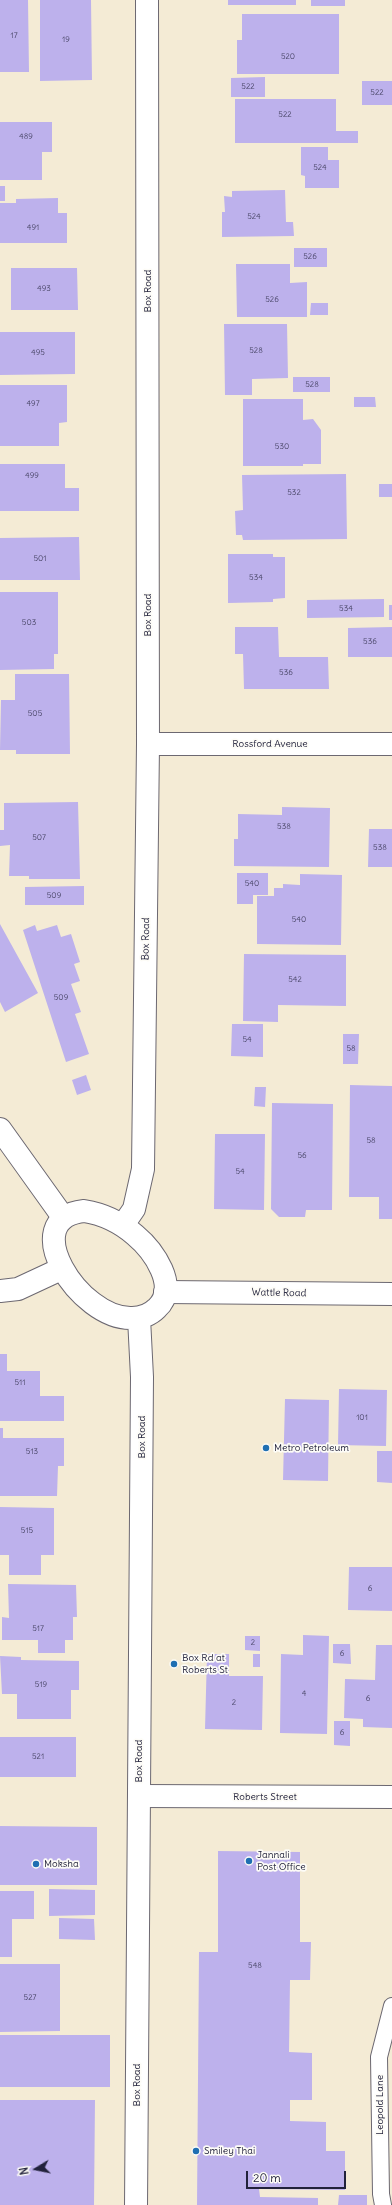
<!DOCTYPE html>
<style>
body{margin:0}
#map{position:relative;width:392px;height:2205px;overflow:hidden;background:#f4ebd5;font-family:Delius,sans-serif}
canvas{display:block}
.north{position:absolute;left:16px;top:2149px;width:40px;height:40px;-webkit-text-stroke:3px #fdfcf7;paint-order:stroke;rotate:260deg;font-size:11px;font-weight:700;line-height:16px;text-align:center;color:#22223b}
.north::after{content:'';display:block;margin:auto;width:14px;height:18px;background:#22223b;clip-path:polygon(50% 0,100% 100%,50% 72%,0 100%)}
.scale{position:absolute;left:246px;top:2171px;width:100px;height:18px;box-sizing:border-box;border:2px solid #22223b;border-top:0;padding-left:5px;font-size:12px;line-height:14px;white-space:nowrap;color:#22223b;-webkit-text-stroke:3px #fdfcf7;paint-order:stroke}
</style>
<div id="map">
<canvas width="392" height="2205"></canvas>
<div class="north">N</div>
<div class="scale">20 m</div>
</div>
<script>
const g = document.querySelector('canvas').getContext('2d');
g.lineJoin = 'round';
function paint(path, color) { g.fillStyle = color; g.fill(path, 'evenodd'); }
function trace(path, color, width, dash) { g.strokeStyle = color; g.lineWidth = width; g.lineCap = dash ? 'butt' : 'round'; g.setLineDash(dash || []); g.stroke(path); }
function write(font, color, halo, rows, align = 'center') {
  g.font = font + ' Delius,sans-serif'; g.lineWidth = 3.5; g.setLineDash([]); g.textBaseline = 'middle'; g.strokeStyle = halo; g.fillStyle = color; for (const [text, x, y, turn = 0] of rows) {
    g.save(); g.translate(x, y); g.rotate((+turn || 0) * Math.PI / 180); g.textAlign = isNaN(turn) ? turn : align; if (halo) g.strokeText(text, 0, 0); g.fillText(text, 0, 0); g.restore();
  }
}
const building = new Path2D(`
 M0,0H28L29,72H0Z
 M40,0H91L92,80L40,81Z
 M228,0H296V5H228Z
 M311,0H345V6H311Z
 M242,14H339V74H237V40H242Z
 M265,77V97H231V78Z
 M362,81H392V105H362Z
 M235,99H336V131H358V143H235Z
 M0,122H52V152H42V180H0Z
 M301,147H328V160H339V188H305V176L301,175Z
 M0,186H5V201H0Z
 M285,190L286,222H293L294,236L222,237V212H225L224,196L232,197V191Z
 M58,198V213H67V243H0V203H16V199Z
 M294,248H327V267H294Z
 M236,264H290V283L307,282V317H237Z
 M11,268H77L78,310H11Z
 M311,303H328V315H310Z
 M224,324H287L288,378L252,379V395H225Z
 M0,332H75V374L0,375Z
 M293,377H330V392H293Z
 M0,385H67V422L59,423V446H0Z
 M354,397H375L376,407H354Z
 M243,399H303V420L313,419L321,430V464H303V466H243Z
 M0,464H65V488H79V511H0Z
 M346,474L347,539L243,540L242,535H236L235,511L243,510L242,475Z
 M379,484H392V497H379Z
 M79,537L80,580H0V538Z
 M228,554H273V557H285V598L273,599V602L228,603Z
 M0,592H58V654H54V669L0,670Z
 M384,599V617L307,618V600Z
 M389,605H392V620H389Z
 M235,627H278L279,657H328L329,689H244L243,654H235Z
 M392,627V657H348V628Z
 M15,674H69L70,754H16V750H0L1,700H15Z
 M78,802L80,879H29V876H9L10,845L0,846V830H4V803Z
 M282,807L330,808L329,867L234,866V839H238V814L282,815Z
 M369,829H392V867H368Z
 M237,873H268V895H253V904H237Z
 M300,874L342,875L341,945L257,944V896H274V888H283V884L300,885Z
 M84,886V905H25V887Z
 M0,924L38,993L5,1012L0,1002Z
 M35,925L37,931L57,925L61,937L71,934L80,962L74,964L80,981L71,984L81,1012L75,1014L89,1054L66,1062L23,930Z
 M244,954L346,955V1006L278,1005V1022L243,1021Z
 M232,1024H263V1057L231,1056Z
 M343,1034H359L358,1064H343Z
 M86,1075L91,1090L77,1095L72,1080Z
 M350,1085L392,1086V1219H379V1197H349Z
 M255,1087H266L265,1107L254,1106Z
 M272,1103L333,1104L332,1210H306L305,1217H279L271,1209Z
 M215,1134H265L264,1210L214,1209Z
 M0,1354H7V1371H40V1396H64V1421H0Z
 M339,1389L387,1390L386,1446L338,1445Z
 M285,1399L329,1400L328,1481L283,1480Z
 M0,1428H3V1438H64V1466H58L57,1496H0Z
 M377,1451H392V1483L377,1482Z
 M0,1507L54,1508V1555H41V1575H9V1555H0Z
 M349,1567H392V1611L348,1610Z
 M8,1584L76,1585L77,1617H73V1640H65V1653H38V1640H2V1617L9,1618Z
 M303,1635L329,1636L327,1734L280,1733L281,1654L303,1655Z
 M245,1636H260V1651L245,1650Z
 M333,1644H350L351,1664L333,1663Z
 M376,1645H392V1728L363,1727V1719L344,1718L345,1679L375,1680Z
 M207,1654H229V1676H263L262,1730L205,1729Z
 M253,1654H260V1667H253Z
 M0,1656L21,1657V1660L79,1661V1690H71V1719H17V1694H2Z
 M334,1721H350V1746L334,1745Z
 M0,1737H76V1777H0Z
 M0,1826L97,1827V1885H0Z
 M218,1851L300,1852V1942H311L310,1980H290L289,2052L312,2053V2100H290V2121L326,2122V2151H345V2190L259,2189L260,2197L318,2198V2205H197L199,1952H218Z
 M49,1889L95,1890V1915L49,1916Z
 M0,1891H34V1919H12V1957H0Z
 M59,1918L94,1919L95,1940L59,1939Z
 M0,1964H60V2031L0,2032Z
 M0,2035H110V2087H0Z
 M0,2100H95L94,2205H0Z
 M339,2195H367V2205H338Z`);
const lane = new Path2D(`
 M383,2205L381,2194L379,2057L392,2006`);
const street = new Path2D(`
 M148,744H392
 M123,1225L134,1209L143,1169L148,744L147,0
 M0,1291L18,1289L61,1269
 M165,1292L392,1294
 M139,1796L392,1797`);
const secondary = new Path2D(`
 M0,1129L63,1217
 M84,1211C103,1214 120,1222 135,1235C153,1250 180,1287 157,1308C150,1315 142,1318 132,1318C79,1320 15,1218 84,1211Z
 M136,2205L142,1377L139,1318`);
const markers = [
 [266,1448,4,"#1f6fb2"],
 [174,1664,4,"#1f6fb2"],
 [249,1861,4,"#1f6fb2"],
 [36,1864,4,"#1f6fb2"],
 [196,2151,4,"#1f6fb2"]
];
const numberNames = [
 ["17",14,36],
 ["19",66,40],
 ["520",288,57],
 ["522",248,87],
 ["522",377,93],
 ["522",285,115],
 ["489",26,137],
 ["524",320,168],
 ["524",254,217],
 ["491",33,228],
 ["526",310,257],
 ["493",44,289],
 ["526",272,300],
 ["528",256,351],
 ["495",38,353],
 ["528",312,385],
 ["497",33,404],
 ["530",282,447],
 ["499",32,476],
 ["532",294,493],
 ["501",40,559],
 ["534",256,578],
 ["534",346,609],
 ["503",29,623],
 ["536",370,642],
 ["536",286,673],
 ["505",35,714],
 ["538",284,827],
 ["507",39,838],
 ["538",380,848],
 ["540",252,884],
 ["509",54,896],
 ["540",299,920],
 ["542",295,980],
 ["509",61,998],
 ["54",247,1040],
 ["58",351,1049],
 ["58",371,1141],
 ["56",302,1156],
 ["54",240,1172],
 ["511",20,1383],
 ["101",362,1418],
 ["513",32,1452],
 ["515",27,1531],
 ["6",370,1589],
 ["517",38,1629],
 ["2",253,1643],
 ["6",342,1654],
 ["519",41,1685],
 ["4",304,1694],
 ["6",368,1699],
 ["2",234,1703],
 ["6",342,1733],
 ["521",38,1757],
 ["548",255,1966],
 ["527",30,1998]
];
const streetNames = [
 ["Box Road",148,291,-90],
 ["Box Road",148,615,-90],
 ["Rossford Avenue",270,744],
 ["Box Road",146,939,-89],
 ["Wattle Road",279,1293,1],
 ["Box Road",142,1437,-90],
 ["Box Road",139,1761,-90],
 ["Roberts Street",265,1797],
 ["Box Road",137,2085,-90],
 ["Leopold Lane",380,2105,-90]
];
const poiNames = [
 ["Metro Petroleum",274,1448],
 ["Box Rd at",182,1658],
 ["Roberts St",182,1670],
 ["Jannali",257,1855],
 ["Post Office",257,1867],
 ["Moksha",44,1864],
 ["Smiley Thai",204,2151]
];
paint(building, '#bdb1ec');
trace(lane, '#6c6871', 18);
trace(street, '#6c6871', 24);
trace(secondary, '#6c6871', 24);
trace(lane, '#fff', 16);
trace(street, '#fff', 22);
trace(secondary, '#fff', 22);
for (const [x, y, r, color] of markers) { const dot = new Path2D(); dot.arc(x, y, r, 0, 2 * Math.PI); g.fillStyle = color; g.fill(dot); trace(dot, '#fdfcf7', 1.5); }
write('8px', '#494667', null, numberNames);
write('10px', '#22223b', '#fdfcf7', streetNames);
write('10px', '#22223b', '#fdfcf7', poiNames, 'left');
</script>
